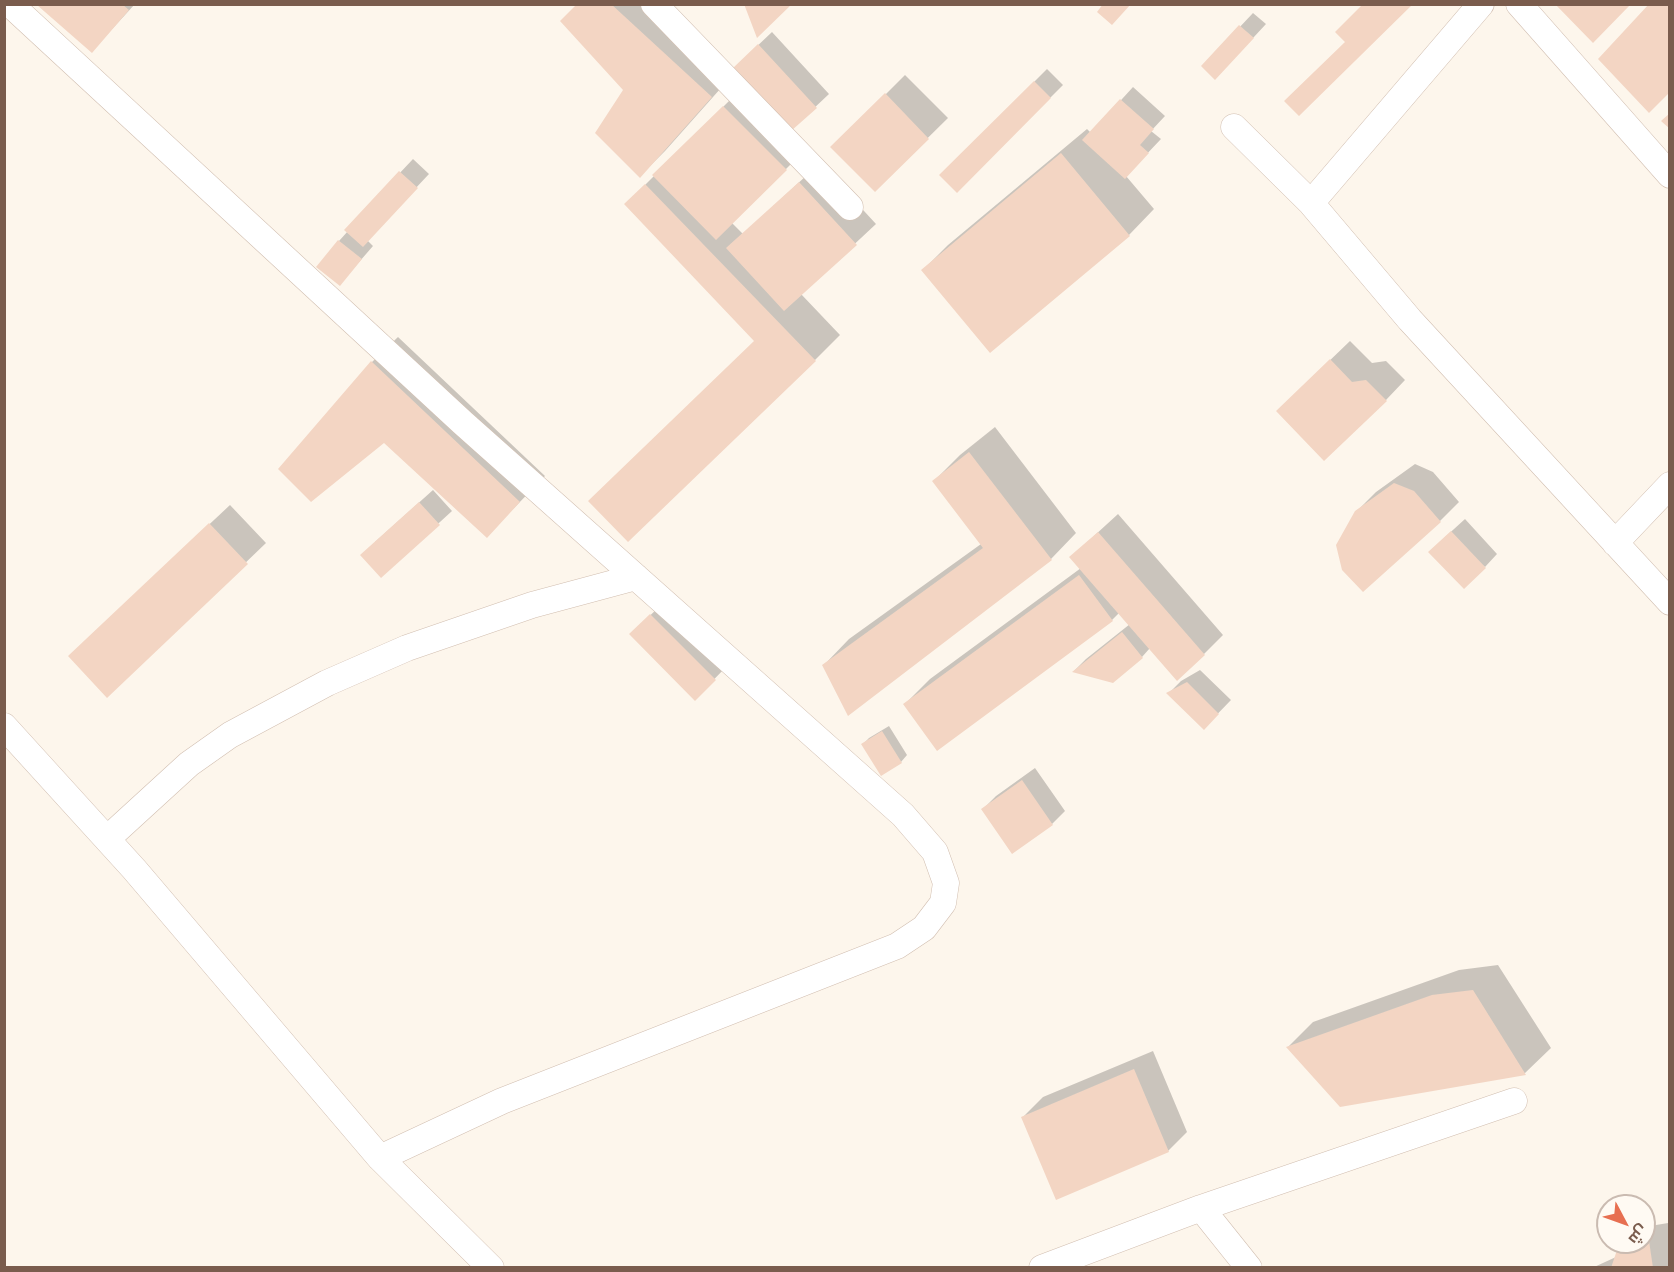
<!DOCTYPE html>
<meta charset="utf-8">
<style>
body{margin:0}
#map{position:relative;width:1674px;height:1272px;overflow:hidden;background:#fdf6ec;font-family:"Work Sans",Cairo,sans-serif}
canvas{display:block}
.frame{position:absolute;inset:0;border:6px solid #7a5c4d;pointer-events:none}
.north{position:absolute;left:1596px;top:1194px;width:60px;height:60px;box-sizing:border-box;background:#fffaf3;border:2px solid #cabbb1;border-radius:50%;rotate:131deg;font-size:16px;font-weight:700;line-height:24px;text-align:center;color:#7a5c4d}
.north::after{content:'';display:block;margin:auto;width:21px;height:27px;background:#e76f51;clip-path:polygon(50% 0,100% 100%,50% 72%,0 100%)}
</style>
<div id="map">
<canvas width="1674" height="1272"></canvas>
<div class="frame"></div>
<div class="north">ش</div>
</div>
<script>
const g = document.querySelector('canvas').getContext('2d');
g.lineJoin = 'round';
function paint(path, color) { g.fillStyle = color; g.fill(path, 'evenodd'); }
function trace(path, color, width, dash) { g.strokeStyle = color; g.lineWidth = width; g.lineCap = dash ? 'butt' : 'round'; g.setLineDash(dash || []); g.stroke(path); }
const shadow = new Path2D(`
 M39,4H135L92,51Z
 M578,4H664L734,68L772,32L829,94L792,129L737,70L665,151L640,176L625,89Z
 M1253,13L1266,24L1228,65L1203,66Z
 M1047,69L1063,85L957,191L941,175Z
 M905,75L948,118L875,190L833,147Z
 M743,87L805,150L732,223L743,234L820,163L876,224L801,294L840,335L815,360L756,340L626,204Z
 M1133,87L1165,116L1151,131L1161,139L1126,176L1154,209L1129,235L923,270L948,245L1087,129L1091,133Z
 M413,159L429,174L367,240L373,246L340,284L339,241L348,231L346,230Z
 M398,337L545,476L487,536L384,441L280,469L372,362Z
 M1350,341L1372,363L1386,361L1405,380L1386,400L1297,392Z
 M995,427L1076,533L1051,559L849,714L824,665L849,639L981,544L934,481L960,455Z
 M1415,464L1433,472L1459,502L1440,521L1356,512L1376,492Z
 M433,490L452,511L381,576L375,542Z
 M230,505L266,543L107,696L89,637Z
 M1118,514L1223,635L1204,654L1150,648L1142,657L1074,671L1086,659L1130,624L1119,613L1112,620L905,704L930,679L1081,568L1071,557Z
 M1465,519L1497,554L1485,567L1443,539Z
 M664,602L727,666L695,699L631,634Z
 M1200,670L1231,700L1204,728L1169,693L1181,681Z
 M889,726L907,755L901,762L882,774L863,744L869,738Z
 M1035,768L1065,811L1052,824L983,809L996,796Z
 M1498,965L1551,1048L1525,1073L1341,1106L1288,1047L1313,1022L1459,970Z
 M1153,1051L1187,1132L1168,1151L1023,1117L1043,1097Z
 M1668,1223L1670,1232V1268H1592L1616,1257L1619,1248L1625,1242H1644V1227Z`);
const building = new Path2D(`
 M577,4H611L712,97L640,178L595,133L623,90L560,21Z
 M744,4H792L757,38Z
 M1103,4H1131L1112,25L1097,12Z
 M1363,4H1413L1299,116L1284,101L1345,42L1335,32Z
 M1555,4H1631L1593,43Z
 M1649,4H1670V92L1649,113L1598,59Z
 M37,5H123L129,10L92,53Z
 M1239,25L1254,38L1215,80L1201,66Z
 M758,44L817,108L791,131L733,68Z
 M1034,81L1051,98L957,193L939,175Z
 M885,93L929,139L875,192L830,147Z
 M1120,99L1154,129L1140,145L1149,153L1125,179L1082,140Z
 M723,106L787,170L716,240L652,175Z
 M1670,113V129L1661,121Z
 M1061,153L1130,236L990,353L921,270Z
 M399,171L418,188L363,247L344,230Z
 M799,182L857,245L784,311L726,248Z
 M645,184L816,361L628,542L588,501L754,341L624,204Z
 M338,240L362,259L340,286L316,267Z
 M1330,359L1352,382L1366,380L1387,401L1324,461L1276,411Z
 M371,361L520,502L487,538L384,443L311,502L278,469Z
 M969,452L1052,560L848,716L822,665L983,548L932,481Z
 M1394,483L1414,491L1441,522L1363,592L1342,570L1336,545L1355,511Z
 M419,502L440,525L381,578L360,555Z
 M209,523L248,564L107,698L68,656Z
 M1451,531L1486,568L1464,589L1428,552Z
 M1098,532L1205,655L1177,681L1069,557Z
 M1079,575L1113,621L937,751L903,704Z
 M650,614L716,680L695,701L629,634Z
 M1122,632L1143,658L1113,683L1072,672Z
 M1187,682L1219,714L1204,730L1166,693Z
 M882,731L902,763L881,776L861,744Z
 M1022,780L1053,825L1012,854L981,809Z
 M1473,990L1526,1075L1340,1107L1286,1047L1432,995Z
 M1134,1069L1169,1152L1056,1200L1021,1117Z
 M1649,1241L1653,1268H1611L1618,1247Z`);
const street = new Path2D(`
 M10,4L463,423L903,815L935,852L946,883L943,903L924,928L897,946L502,1101L380,1158
 M654,4L850,207
 M1519,4L1670,175
 M1234,127L1311,203L1410,320L1670,602
 M1311,203L1481,4
 M1615,543L1670,485
 M4,726L134,869L380,1158L491,1268
 M107,839L189,764L230,735L327,683L407,648L532,605L636,577
 M1201,1208L1514,1101
 M1042,1268L1201,1208L1249,1268`);
paint(shadow, '#0003');
paint(building, '#f3d5c3');
trace(street, '#d1beb0', 27);
trace(street, '#fff', 26);
</script>
